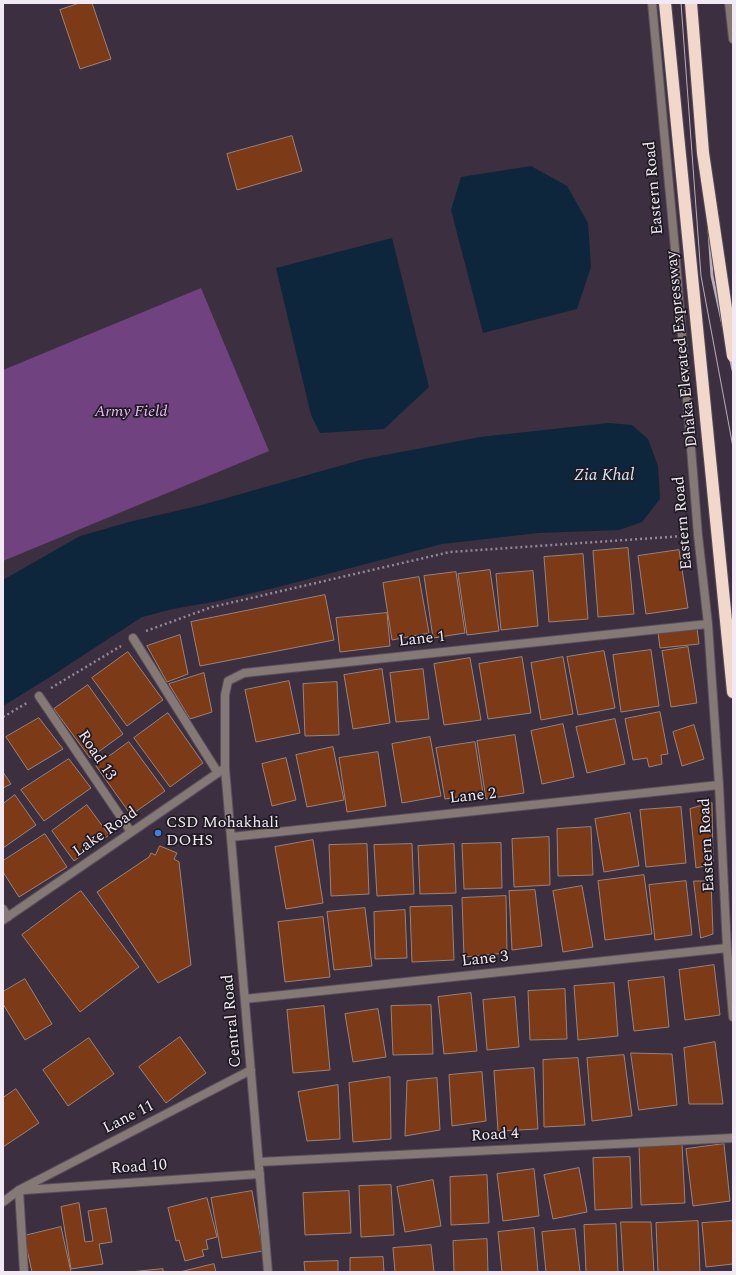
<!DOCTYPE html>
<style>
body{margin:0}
#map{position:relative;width:736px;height:1275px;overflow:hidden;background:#3c2f40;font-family:Spectral,serif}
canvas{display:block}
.frame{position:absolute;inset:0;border:4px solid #f1e9f4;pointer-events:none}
</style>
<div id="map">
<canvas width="736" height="1275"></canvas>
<div class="frame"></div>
</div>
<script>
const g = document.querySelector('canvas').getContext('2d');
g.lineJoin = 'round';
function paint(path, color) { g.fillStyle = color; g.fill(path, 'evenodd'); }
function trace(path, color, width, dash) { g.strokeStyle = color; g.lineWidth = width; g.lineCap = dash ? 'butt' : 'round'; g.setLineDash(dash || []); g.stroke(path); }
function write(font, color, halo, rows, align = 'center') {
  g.font = font + ' Spectral,serif'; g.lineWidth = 3.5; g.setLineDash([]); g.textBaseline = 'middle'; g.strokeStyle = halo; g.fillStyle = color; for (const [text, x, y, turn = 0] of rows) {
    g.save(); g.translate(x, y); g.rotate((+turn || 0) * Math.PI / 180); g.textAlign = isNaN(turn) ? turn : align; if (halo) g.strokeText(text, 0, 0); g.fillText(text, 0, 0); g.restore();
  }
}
const green = new Path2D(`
 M201,288L269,451L3,561V370Z`);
const water = new Path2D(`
 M531,166L567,186L588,223L591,267L577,309L483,333L451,210L461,177Z
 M392,238L429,387L384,429L320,433L311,415L276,268Z
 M608,423L632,425L648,439L658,466L660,499L642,522L619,530L538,533L442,544L278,587L218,601L173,609L142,617L108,639L50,677L3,706V580L80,536L133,521L202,505L364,459L480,437Z`);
const building = new Path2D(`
 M80,3H92L111,59L80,69L60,10Z
 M292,136L302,171L237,190L227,154Z
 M628,548L634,614L598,617L593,551Z
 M679,550L688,608L646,614L638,556Z
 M583,554L588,619L549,622L544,557Z
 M490,570L499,631L467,635L458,574Z
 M533,571L538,626L501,630L496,574Z
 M456,572L465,633L433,638L424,576Z
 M419,577L429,633L392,640L383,583Z
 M325,595L334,640L200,666L191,622Z
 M387,613L390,646L340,652L336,618Z
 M697,628L699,644L660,648L658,632Z
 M180,635L188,674L167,682L147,646Z
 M688,647L697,703L671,707L662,651Z
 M651,650L659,706L621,712L613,655Z
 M604,651L615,708L578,715L567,657Z
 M128,652L163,700L127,726L92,678Z
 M522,657L531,713L488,719L479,664Z
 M563,657L573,714L541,720L531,663Z
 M470,658L481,720L444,725L434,664Z
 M382,669L390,723L353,729L344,675Z
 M423,669L429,719L396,722L390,673Z
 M204,673L212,712L190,719L169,684Z
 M289,681L300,733L256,742L245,690Z
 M337,682L339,735L305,736L303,684Z
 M88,685L123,734L90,758L54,709Z
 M660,712L668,754L661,755L662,764L649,767L647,758L633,760L625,719Z
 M168,713L203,763L170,787L134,738Z
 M39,718L63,749L28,770L6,737Z
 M615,719L625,764L587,773L576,727Z
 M563,724L574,777L542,784L531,731Z
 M694,725L704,759L682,766L673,732Z
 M515,735L524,793L486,799L477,741Z
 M430,737L441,796L402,803L392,744Z
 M129,742L165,791L131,815L96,766Z
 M475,742L483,793L445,799L436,748Z
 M333,747L344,800L307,807L296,755Z
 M378,752L386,806L347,812L339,758Z
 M286,758L296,800L272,806L262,764Z
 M69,759L91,788L44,821L21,790Z
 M3,772L11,784L3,788Z
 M15,795L36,825L3,848V804Z
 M712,803L713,864L696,868L690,809Z
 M87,805L109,835L74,861L52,831Z
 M681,807L686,863L646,867L640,810Z
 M630,813L639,866L604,872L595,819Z
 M591,827L593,875L558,876L557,829Z
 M45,834L67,867L19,897L3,872V861Z
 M549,837L550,885L514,887L512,839Z
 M313,840L323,903L286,909L275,847Z
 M501,843L502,888L464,889L462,844Z
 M367,844L369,894L331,896L329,845Z
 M412,844L414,894L377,896L374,845Z
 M454,844L456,893L420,894L418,846Z
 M160,846L177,853L174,859L179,862L191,965L158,983L97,892L149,857L151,853L155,855Z
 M644,875L652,934L605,940L598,881Z
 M686,881L692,935L655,940L649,885Z
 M694,881H711L713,934L701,938Z
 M582,886L593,947L563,952L553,891Z
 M535,890L542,946L512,950L509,891Z
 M81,891L139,967L80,1012L22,935Z
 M506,896L507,953L464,957L462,898Z
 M452,906L454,960L412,962L410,907Z
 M365,908L372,966L334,970L327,912Z
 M405,910L407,958L375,959L374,912Z
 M323,917L330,977L285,982L278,922Z
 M714,965L720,1015L685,1020L679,970Z
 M664,977L669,1027L634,1031L628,981Z
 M25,979L52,1024L25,1040L3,1004V992Z
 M614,983L618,1036L578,1040L574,986Z
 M565,989L567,1039L530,1040L528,991Z
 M471,993L477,1051L444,1054L438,997Z
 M515,997L519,1047L487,1050L483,1000Z
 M431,1005L433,1054L393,1055L391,1006Z
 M324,1006L330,1070L293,1073L287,1010Z
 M378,1009L386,1057L353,1062L345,1014Z
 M180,1037L206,1073L166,1103L139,1067Z
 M89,1038L114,1074L68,1106L43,1070Z
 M715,1042L723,1104H689L684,1048Z
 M631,1053L672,1054L677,1105L639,1110Z
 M624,1055L632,1116L592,1121L587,1058Z
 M578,1058L585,1125L544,1127L543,1060Z
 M534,1068L538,1129L498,1131L494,1071Z
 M482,1072L486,1121L452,1126L449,1075Z
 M390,1077L391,1139L353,1142L349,1083Z
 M437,1078L440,1130L405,1136L407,1081Z
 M338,1085L340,1139L307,1141L298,1092Z
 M16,1089L39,1123L3,1147V1098Z
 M682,1144L685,1203L641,1205L639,1146Z
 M724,1144L730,1201L693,1206L686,1149Z
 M630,1157L632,1208L595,1210L593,1158Z
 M579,1168L587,1212L553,1219L544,1175Z
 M534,1169L539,1216L503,1221L497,1174Z
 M487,1175L489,1223L451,1225L450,1177Z
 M433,1180L441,1226L405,1232L397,1187Z
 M391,1185L394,1235L361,1237L359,1186Z
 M252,1191L263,1251L222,1258L211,1198Z
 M349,1191L351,1233L305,1235L303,1193Z
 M207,1198L217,1237L206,1240L208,1249L202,1250L204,1256L185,1261L179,1240L176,1241L168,1208Z
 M79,1203L85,1242L93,1241L88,1211L106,1208L112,1242L99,1244L103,1264L71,1269L61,1207Z
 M698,1221L700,1272H658L656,1223Z
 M733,1221V1264L706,1267L702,1223Z
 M621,1222H651L654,1272H624Z
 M616,1224L618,1272H586L584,1225Z
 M61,1227L71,1272H32L24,1236Z
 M534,1228L538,1272H502L498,1232Z
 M575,1229L580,1272H546L542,1232Z
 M487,1239L488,1272H454L453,1241Z
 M431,1245L434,1272H395L393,1248Z
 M383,1257L384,1272H350V1258Z
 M338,1261V1272H305L304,1262Z
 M214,1264L216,1272H180Z
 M163,1269V1272H130Z`);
const path = new Path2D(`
 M146,631L212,607L450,552L684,536
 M51,688L121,646
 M3,717L27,703`);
const minor = new Path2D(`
 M652,3L675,249L698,535L708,624L719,785L727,948L733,1017
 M729,3L733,39
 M133,638L218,773
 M39,696L131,832
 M231,837L719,785
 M3,909L8,917
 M3,920L225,768
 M245,999L727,948
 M259,1162L733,1138
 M19,1190L24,1272
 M24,1190L260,1174
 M3,1202L19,1190L251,1070
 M268,1272L225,768V695L228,681L244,673L708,624`);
const motorway = new Path2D(`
 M665,3L733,692`);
const tram = new Path2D(`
 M681,3L701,276L733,447`);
const rail = new Path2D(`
 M694,3L712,276L733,370`);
const motorwayBridge = new Path2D(`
 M691,3L703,153L733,356`);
const markers = [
 [158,833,4,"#3f7fe0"]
];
const streetNames = [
 ["Eastern Road",655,188,-95],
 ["Dhaka Elevated Expressway",683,349,-96],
 ["Eastern Road",684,523,-95],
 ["Lane 1",422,640,-6],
 ["Road 13",96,756,56],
 ["Lane 2",473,797,-6],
 ["Lake Road",106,833,-35],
 ["Eastern Road",708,845,-93],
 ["Lane 3",485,960,-6],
 ["Central Road",233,1021,-95],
 ["Lane 11",129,1118,-27],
 ["Road 4",495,1136,-3],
 ["Road 10",139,1168,-4]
];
const parkNames = [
 ["Army Field",131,413]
];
const poiNames = [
 ["CSD Mohakhali",166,824],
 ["DOHS",166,842]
];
const waterNames = [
 ["Zia Khal",604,477]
];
paint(green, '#714280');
paint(water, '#0d263c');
paint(building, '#7c3a17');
trace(building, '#9b8378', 1);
trace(minor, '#594d5d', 10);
trace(motorway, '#594d5d', 14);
trace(path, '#928896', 2.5, [2, 3]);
trace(minor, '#847974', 8);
trace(motorway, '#f2d8ca', 12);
trace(tram, '#b8aebb', 1);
trace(rail, '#b8aebb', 3);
trace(motorwayBridge, '#594d5d', 14, []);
trace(motorwayBridge, '#f2d8ca', 12);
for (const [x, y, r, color] of markers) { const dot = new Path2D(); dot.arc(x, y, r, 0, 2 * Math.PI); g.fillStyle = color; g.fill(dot); trace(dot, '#201a22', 1.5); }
write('16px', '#f1e9f4', '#201a22', streetNames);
write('italic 16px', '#e8bbf7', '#201a22', parkNames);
write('16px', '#f1e9f4', '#201a22', poiNames, 'left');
write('italic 17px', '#d5e7f9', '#201a22', waterNames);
</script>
